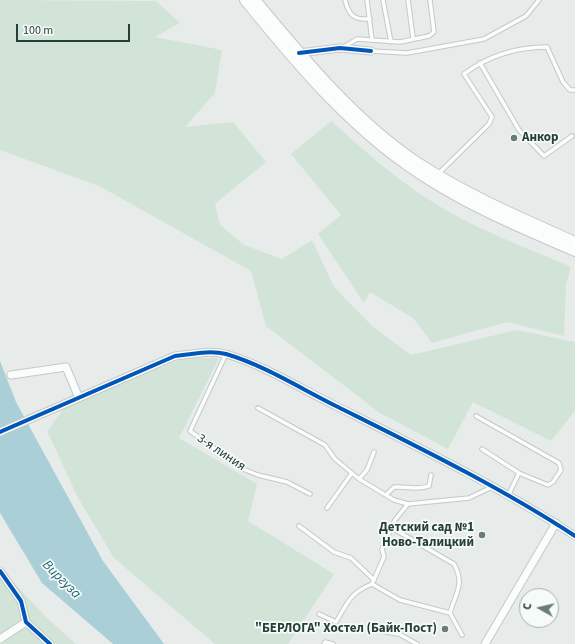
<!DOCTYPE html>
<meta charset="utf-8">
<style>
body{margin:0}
#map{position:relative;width:575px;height:644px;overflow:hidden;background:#e7ecea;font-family:"Source Sans 3",sans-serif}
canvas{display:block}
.north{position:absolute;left:519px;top:588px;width:40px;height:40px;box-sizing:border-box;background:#f6faf8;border:1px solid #a2afac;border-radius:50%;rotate:278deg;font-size:11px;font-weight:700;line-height:16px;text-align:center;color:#253f39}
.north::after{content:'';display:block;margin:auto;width:14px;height:18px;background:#697c77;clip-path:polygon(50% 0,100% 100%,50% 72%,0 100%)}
.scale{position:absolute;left:16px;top:24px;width:114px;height:18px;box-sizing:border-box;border:2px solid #253f39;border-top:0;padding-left:5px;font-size:12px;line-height:14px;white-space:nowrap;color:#253f39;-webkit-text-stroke:3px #f6faf8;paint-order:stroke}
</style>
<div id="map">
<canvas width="575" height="644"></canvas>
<div class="north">С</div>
<div class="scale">100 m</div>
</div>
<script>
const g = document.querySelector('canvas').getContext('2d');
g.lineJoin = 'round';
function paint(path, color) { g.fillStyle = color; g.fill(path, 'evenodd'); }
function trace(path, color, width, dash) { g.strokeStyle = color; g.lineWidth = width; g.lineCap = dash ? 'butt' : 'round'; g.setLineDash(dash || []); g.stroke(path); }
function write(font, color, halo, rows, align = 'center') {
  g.font = font + ' "Source Sans 3",sans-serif'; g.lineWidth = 3.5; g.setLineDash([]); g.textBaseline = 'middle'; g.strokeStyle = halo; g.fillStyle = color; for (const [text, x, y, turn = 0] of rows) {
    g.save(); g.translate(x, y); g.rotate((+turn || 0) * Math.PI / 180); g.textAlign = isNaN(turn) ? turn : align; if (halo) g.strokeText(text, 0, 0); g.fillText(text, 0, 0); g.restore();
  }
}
const green = new Path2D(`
 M0,0L156,1L180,23L155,37L222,50L215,93L185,127L233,122L266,162L215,204L220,225L244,245L282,259L312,240L334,287L372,326L411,355L517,330L575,342V411L551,441L473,402L448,449L380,413L266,326L251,271L99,186L0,150Z
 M331,121C362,148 393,177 428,199C472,228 523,246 571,267L566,284L564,336L507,322L432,343L413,318L370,292L364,303L318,234L341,215L291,154Z
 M184,358H219L179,438L257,484L248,521L334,574L288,644H215L114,558L78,498L47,431L65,407Z
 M0,568L48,619L76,644H0Z`);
const water = new Path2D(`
 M0,361L16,402L103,561L164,644H113L42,583L0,513Z`);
const lane = new Path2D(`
 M345,0C349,15 353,20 370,19
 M367,0L372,40
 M383,0L391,42
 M408,0L413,38
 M342,48L357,39L400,42L429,36L434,32L430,0
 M371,51L407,53L484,39L526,16L539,0
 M480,63L519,130L544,156L572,136
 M438,174L489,124L492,117L464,74C488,56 517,47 547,47L563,82L570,90H575
 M226,354L190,431L243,469L258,475L287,482L310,494
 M258,408L325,445L335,459L359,479L394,500L408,504L469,498L492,487
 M476,416L559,463L561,470L553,482L548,485L519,473L508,496
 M482,449L519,473
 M359,479L367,470L374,452
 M386,495L394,487C408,486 414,491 429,486L431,475
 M408,504L395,520L382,549L384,557L372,584L400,600L450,613L462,635
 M327,508L352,473
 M299,526L334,552L351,558L374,580
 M392,528L454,564C465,584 456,592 450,613
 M319,614L336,622C348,602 350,593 372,584
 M386,632L399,634L417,644
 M324,644L325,642L333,644`);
const street = new Path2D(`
 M299,53L340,48L371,51
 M11,375L66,367L79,398
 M0,432L175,356C192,354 210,350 226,354C264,365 303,390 338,407C418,447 500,487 575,536
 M0,571L21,601L26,622L50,644
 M0,639L26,622
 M485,644L556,523`);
const secondary = new Path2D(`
 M245,0C300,68 358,137 433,182C478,210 527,230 575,251
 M255,0C304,59 354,120 418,163C467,195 521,218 575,242`);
const cycleway = new Path2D(`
 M299,53L340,48L371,51
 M0,432L175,356C192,354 210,350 226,354C264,365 303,390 338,407C418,447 500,487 575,536
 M0,571L21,601L26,622L50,644`);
const markers = [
 [514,138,4,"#697c77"],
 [482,535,4,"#697c77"],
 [445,629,4,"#697c77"]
];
const poiNames = [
 ["Анкор",522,138,"left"],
 ["Детский сад №1",474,528],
 ["Ново-Талицкий",474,543],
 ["\"БЕРЛОГА\" Хостел (Байк-Пост)",437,629]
];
const streetNames = [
 ["3-я линия",221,453,34]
];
const waterNames = [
 ["Виргуза",61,580,45]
];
paint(green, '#d2e4d8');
paint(water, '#abcfd7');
trace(lane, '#c4c9c7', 5.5);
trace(street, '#c4c9c7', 9);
trace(secondary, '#c3c9c7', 12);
trace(lane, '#fbfcfc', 3.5);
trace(street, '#fbfcfc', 7);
trace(secondary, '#fbfcfc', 10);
trace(cycleway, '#0057b8', 4);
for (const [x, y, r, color] of markers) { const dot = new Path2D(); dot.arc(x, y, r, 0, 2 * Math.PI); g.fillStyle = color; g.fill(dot); trace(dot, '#f6faf8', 1.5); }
write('bold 13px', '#253f39', '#f6faf8', poiNames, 'right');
write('13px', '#253f39', '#f6faf8', streetNames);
write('italic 14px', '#216679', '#f6faf8', waterNames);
</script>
